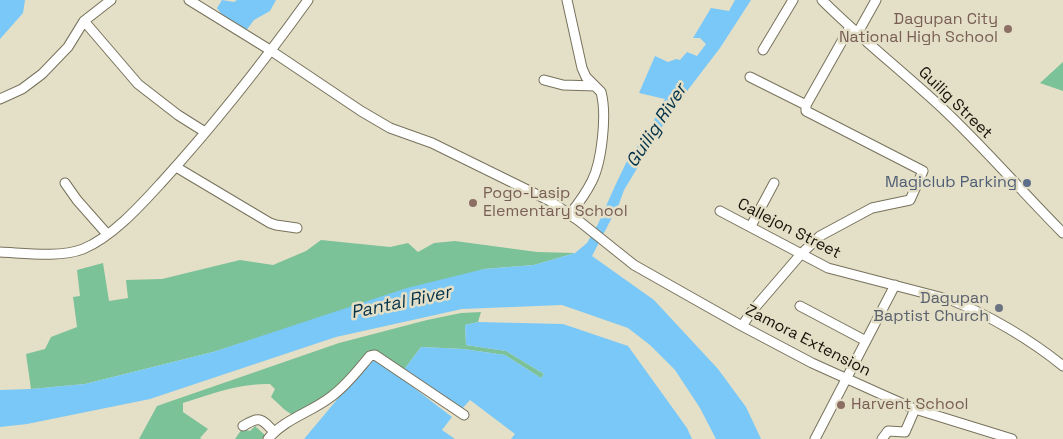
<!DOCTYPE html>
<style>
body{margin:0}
canvas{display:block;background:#e4dfc7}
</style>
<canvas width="1063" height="439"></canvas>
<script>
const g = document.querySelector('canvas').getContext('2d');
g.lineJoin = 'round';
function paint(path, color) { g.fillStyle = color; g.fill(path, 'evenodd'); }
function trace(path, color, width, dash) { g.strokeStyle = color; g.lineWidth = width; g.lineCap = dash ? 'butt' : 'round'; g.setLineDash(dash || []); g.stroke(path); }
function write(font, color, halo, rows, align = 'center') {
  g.font = font + ' "Space Grotesk",sans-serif'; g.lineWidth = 5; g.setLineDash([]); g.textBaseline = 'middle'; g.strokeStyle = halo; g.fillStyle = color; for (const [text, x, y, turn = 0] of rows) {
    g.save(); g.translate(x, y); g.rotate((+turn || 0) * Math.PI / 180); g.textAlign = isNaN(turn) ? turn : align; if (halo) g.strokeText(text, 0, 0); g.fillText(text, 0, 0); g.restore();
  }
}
const green = new Path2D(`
 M1063,62V91L1040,83Z
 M321,240L390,247L408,243L418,252L434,243L455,241L537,252L575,253L534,265L484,269L310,321L213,352L85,384L31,389L26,354L45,349L51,337L77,327L73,297L80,296L77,270L103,263L109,301L128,298L126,280L162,279L240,260L273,265L306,251Z
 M481,312L478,322L465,325L466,345L506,351L544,374L541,378L505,355L463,349L421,347L403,371L376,352L330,394L294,416L285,410L271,397L275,389L270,384C240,383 211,394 183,403V412L208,429L200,438L202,439H139L157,406L339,343L427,320L461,313Z
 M255,426L267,437L265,439H235L242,429L250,431Z`);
const water = new Path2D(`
 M0,0H25L23,13L0,39Z
 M222,0L234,2L237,0H276L270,11L254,20L245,32L225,19L217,8Z
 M735,0H751L720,48L671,112L624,190L619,204L592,256L654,300L718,369L746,407L761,439H716L700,408L675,370L650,345L628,328L562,305L462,309L336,337L150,399L27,424L0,427V390L31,389L85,384L213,352L407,288L484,269L534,265L575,253L587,243L598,224L615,186L627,161L650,128L665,99L639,93L655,56L668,62L676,59L680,60L687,52L697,56L706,44L700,38H693L711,8L729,11Z
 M478,322L563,324L628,346L687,428L692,439H511L515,434L470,400L460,411L403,371L421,347L463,349L505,355L541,378L544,374L506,351L466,345L465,325Z
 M371,359L379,361L452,417L442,430L455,439H304Z`);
const minor = new Path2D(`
 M189,0L270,50L361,111L390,128L432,143L550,201L579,221L634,265L742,326L812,363L883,395L915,409L1012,439
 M567,0L582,68L586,77L601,92C607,114 602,161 592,181C586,193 578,204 570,214
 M822,0C860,38 902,71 941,107C984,147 1022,192 1063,233
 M84,21L138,84L178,115L205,132
 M857,34L876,0
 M763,50L793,0
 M750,77L806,105
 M544,80L563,85L595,86
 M0,99L22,89L42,74L68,47L84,21L111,0
 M176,167L270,223L276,225L297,228
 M65,183L77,200L107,234
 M720,211L828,268L951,300C989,315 1031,340 1063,366
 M751,226L774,183
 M0,252C24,253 60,258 83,249C112,237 140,206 161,183C213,126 262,64 308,0
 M800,306L866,341
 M742,326L752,311L801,254L820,236L872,208L910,200L923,171L806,111V105L850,27
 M243,426C260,416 261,418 274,432
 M268,439C284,419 312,412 332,396C347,385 358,370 370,356L375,355L464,415
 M815,439L895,285
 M882,439L888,431L905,432L915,409`);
const markers = [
 [1008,29,5,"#8d6e63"],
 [1027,183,5,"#5c6f8a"],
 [473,203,5,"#8d6e63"],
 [999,308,5,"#6b7280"],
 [841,405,5,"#8d6e63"]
];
const educationNames = [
 ["Dagupan City",998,20,"right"],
 ["National High School",998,38,"right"],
 ["Pogo-Lasip",483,194],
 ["Elementary School",483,212],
 ["Harvent School",851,405]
];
const streetNames = [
 ["Guilig Street",955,103,44],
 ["Callejon Street",789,229,27],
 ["Zamora Extension",808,341,27]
];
const serviceNames = [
 ["Magiclub Parking",1017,183]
];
const worshipNames = [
 ["Dagupan",989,299],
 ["Baptist Church",989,317]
];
const waterNames = [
 ["Guilig River",657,126,-57],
 ["Pantal River",401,303,-12]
];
paint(green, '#7cc298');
paint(water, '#7ac8f7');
trace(minor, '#77725c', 11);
trace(minor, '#fff', 9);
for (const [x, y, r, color] of markers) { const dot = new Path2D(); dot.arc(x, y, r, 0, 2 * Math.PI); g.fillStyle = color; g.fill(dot); trace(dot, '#e4dfc7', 2); }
write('16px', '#785e54', '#e4dfc7', educationNames, 'left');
write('16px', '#16140b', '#e4dfc7', streetNames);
write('16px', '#4e5e75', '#e4dfc7', serviceNames, 'right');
write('16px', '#5b616d', '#e4dfc7', worshipNames, 'right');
write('italic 18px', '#033249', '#e4dfc7', waterNames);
</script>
